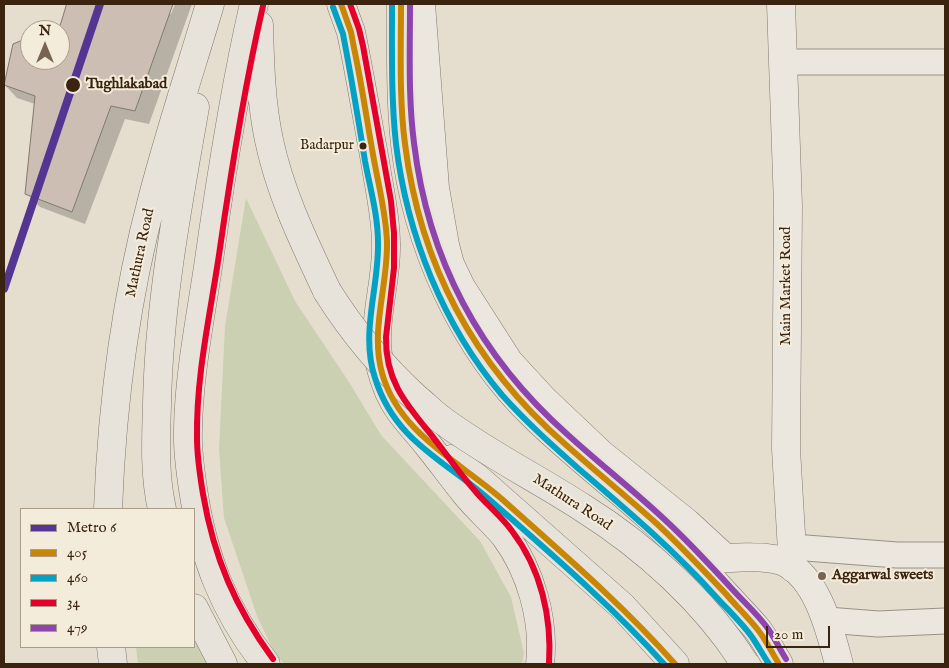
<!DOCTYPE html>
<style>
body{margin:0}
#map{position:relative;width:949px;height:668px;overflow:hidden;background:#e5decf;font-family:"IM FELL English",serif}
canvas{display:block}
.frame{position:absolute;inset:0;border:5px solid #3b240f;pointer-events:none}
.legend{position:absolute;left:20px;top:508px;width:175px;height:140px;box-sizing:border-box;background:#f4ecda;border:1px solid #aa9c89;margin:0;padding:6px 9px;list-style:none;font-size:15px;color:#3b240f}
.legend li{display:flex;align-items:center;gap:10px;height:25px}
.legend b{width:25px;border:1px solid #aa9c89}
.north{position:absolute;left:20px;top:20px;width:50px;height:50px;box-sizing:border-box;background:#f4ecda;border:1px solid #aa9c89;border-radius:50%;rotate:0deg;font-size:14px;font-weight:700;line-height:20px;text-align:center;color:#3b240f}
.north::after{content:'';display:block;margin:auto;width:18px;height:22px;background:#766552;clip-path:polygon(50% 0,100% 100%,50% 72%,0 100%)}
.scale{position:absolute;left:766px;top:626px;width:64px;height:22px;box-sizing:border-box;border:2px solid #3b240f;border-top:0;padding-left:6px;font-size:15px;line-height:18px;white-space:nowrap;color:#3b240f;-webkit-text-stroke:4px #f4ecda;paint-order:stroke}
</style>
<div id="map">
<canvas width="949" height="668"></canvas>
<div class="frame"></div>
<ul class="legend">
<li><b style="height:6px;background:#553592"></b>Metro 6</li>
<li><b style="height:6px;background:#c88604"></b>405</li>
<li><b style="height:6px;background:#03a2c4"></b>460</li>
<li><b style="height:6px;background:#e4002b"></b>34</li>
<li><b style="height:6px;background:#8e44ad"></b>479</li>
</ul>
<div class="north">N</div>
<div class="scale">20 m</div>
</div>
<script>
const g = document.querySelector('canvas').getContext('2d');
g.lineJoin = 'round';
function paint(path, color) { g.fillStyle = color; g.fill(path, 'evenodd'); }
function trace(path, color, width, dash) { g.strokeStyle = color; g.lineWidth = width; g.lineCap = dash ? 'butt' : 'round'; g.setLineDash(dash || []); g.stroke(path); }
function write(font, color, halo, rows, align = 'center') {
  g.font = font + ' "IM FELL English",serif'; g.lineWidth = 4; g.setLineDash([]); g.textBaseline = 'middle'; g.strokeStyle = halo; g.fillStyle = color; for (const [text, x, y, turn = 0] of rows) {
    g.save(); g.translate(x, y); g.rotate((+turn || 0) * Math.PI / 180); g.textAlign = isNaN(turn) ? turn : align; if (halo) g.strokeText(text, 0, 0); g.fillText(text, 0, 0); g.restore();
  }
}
const green = new Path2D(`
 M246,198L295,301L349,382L381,435L480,541L511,597L524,653L522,664H284L274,652L257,616L224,518L219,449L225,326Z
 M194,629L215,664H138L136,647H194Z`);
const shadow = new Path2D(`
 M69,4H172L168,13L171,14L175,4H192L149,124L125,119L85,224L40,207L27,194L35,104L17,98L4,84L14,45L30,39V60H60V30H51L61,26Z`);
const building = new Path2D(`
 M67,4H173L135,111L111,106L72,212L25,194L35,96L4,85L13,44L30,37V60H60V30H48L60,25Z`);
const street = new Path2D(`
 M783,62H945
 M793,547L897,555H945
 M827,620L878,624L945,621`);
const secondary = new Path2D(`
 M421,4L435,188L445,245L450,264L461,287L509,362L544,400L601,454L687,523L725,558
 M781,4L788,206L786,449L793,568
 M707,560C726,558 766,554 784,562C818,578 830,631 839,664`);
const primary = new Path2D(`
 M341,4L351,32C360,75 367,118 375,161C379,188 386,216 386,244C387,275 377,306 377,337C376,356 382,375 389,392C398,413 414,427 427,444C440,460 453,478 466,494C478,509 493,521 505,536C531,571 545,621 540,664
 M401,4C401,50 400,97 405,144C416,243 463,348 535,417C571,452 610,482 647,515C675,540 701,567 726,595C736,606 748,618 758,630C766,641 772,653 779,664
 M451,459L476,477L622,606L675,664`);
const highway = new Path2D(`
 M254,4C235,86 222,169 210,253C202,311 189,370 188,429C187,448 190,469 193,489C203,556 223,610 266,664
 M259,25C260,63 261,103 269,140C280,193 304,242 327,291
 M108,509C112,404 126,297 153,196C170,131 191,68 210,4
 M162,509C154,474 156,439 157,404C159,303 178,205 195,107
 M194,608L223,664
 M111,647L113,664`);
const highwayBridge = new Path2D(`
 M327,291C352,331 381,366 416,398C425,405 433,414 442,420C486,453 537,478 583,508C645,547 706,602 745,664`);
const bus1 = new Path2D(`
 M341,4L351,32L354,48C362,85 367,122 374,160C379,187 386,214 387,242C388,286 370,330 382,373C399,434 459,461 503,500C562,553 622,604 675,664
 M401,4C401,51 399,98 405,144C420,264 474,365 565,444C595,471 626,496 656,523C680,545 703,570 726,594C736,606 748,617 758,630C766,640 772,653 779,664`);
const bus2 = new Path2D(`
 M392,4C392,51 391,98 396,144C407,235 443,325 502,395C526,422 553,446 580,470C628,511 675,551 717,598C729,611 742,623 752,637C758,646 763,655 769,664
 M333,7L343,34L346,50C353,87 359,124 365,161C370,188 378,215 378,243C379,288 360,333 375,378C395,442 445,460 491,501C550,553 611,605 664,664`);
const bus3 = new Path2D(`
 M350,4L359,29L363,46L391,201L394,233V268L386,337C385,378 404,402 429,432C445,452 459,473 476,492C487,505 502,517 512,531C541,569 552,617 549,664
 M263,6C244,88 231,171 219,255C210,315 196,376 197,438C197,457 200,476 203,494C214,558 235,607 273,659`);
const bus4 = new Path2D(`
 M410,4C410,50 408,97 414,143C428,260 480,357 568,435C600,464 633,490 664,519C688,541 711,566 733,590C744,602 756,613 766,626C774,636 779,648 786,659`);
const metro1 = new Path2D(`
 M4,289L100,4`);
const markers = [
 [73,85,8,"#3b240f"],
 [363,146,4.5,"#3b240f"],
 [822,576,5,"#766552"]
];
const busNames = [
 ["Badarpur",354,146]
];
const stopNames = [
 ["Tughlakabad",86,85]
];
const streetNames = [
 ["Mathura Road",141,253,-78],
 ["Main Market Road",787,286,-90],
 ["Mathura Road",572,503,33]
];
const poiNames = [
 ["Aggarwal sweets",832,576]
];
paint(green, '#cad0b1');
paint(shadow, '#0003');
paint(building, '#cdbeb4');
trace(building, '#80786d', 1);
trace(street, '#999286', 27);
trace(secondary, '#80786d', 29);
trace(primary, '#80786d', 29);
trace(highway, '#80786d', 29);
trace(street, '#ebe7df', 25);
trace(secondary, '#ebe7df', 28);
trace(primary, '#e8e3da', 28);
trace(highway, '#e8e3da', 28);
trace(highwayBridge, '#80786d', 29, []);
trace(highwayBridge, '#e8e3da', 28);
trace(bus1, '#c88604', 6);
trace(bus2, '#03a2c4', 6);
trace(bus3, '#e4002b', 6);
trace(bus4, '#8e44ad', 6);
trace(metro1, '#553592', 8);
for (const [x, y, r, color] of markers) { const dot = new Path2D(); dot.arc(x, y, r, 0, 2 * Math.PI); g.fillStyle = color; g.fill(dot); trace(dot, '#f4ecda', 2); }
write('14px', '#3b240f', '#f4ecda', busNames, 'right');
write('bold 15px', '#3b240f', '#f4ecda', stopNames, 'left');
write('15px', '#3b240f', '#f4ecda', streetNames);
write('bold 15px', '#3b240f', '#f4ecda', poiNames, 'left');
</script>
